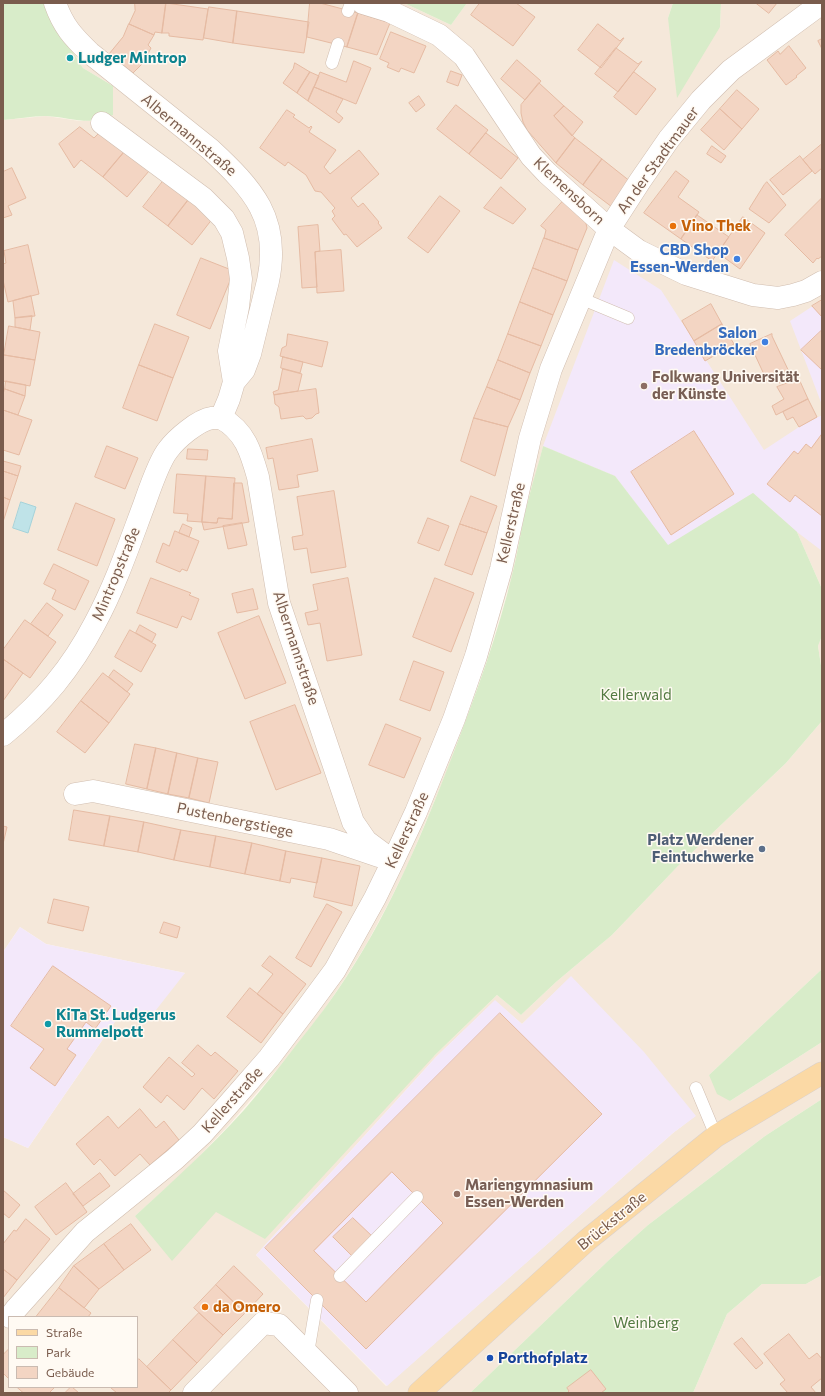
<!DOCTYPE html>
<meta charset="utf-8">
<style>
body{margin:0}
#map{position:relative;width:825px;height:1396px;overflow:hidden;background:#fdf6ec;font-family:Commissioner,sans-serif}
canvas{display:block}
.frame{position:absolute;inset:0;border:4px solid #7a5c4d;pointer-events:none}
.legend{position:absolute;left:8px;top:1316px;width:130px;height:72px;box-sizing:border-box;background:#fffaf3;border:1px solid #cabbb1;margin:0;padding:5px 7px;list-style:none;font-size:12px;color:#7a5c4d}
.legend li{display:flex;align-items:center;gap:8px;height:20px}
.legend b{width:20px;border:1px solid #cabbb1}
</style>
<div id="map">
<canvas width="825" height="1396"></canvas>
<div class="frame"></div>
<ul class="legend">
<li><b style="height:5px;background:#fbd9a5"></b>Straße</li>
<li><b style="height:11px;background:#d8ecc9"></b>Park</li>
<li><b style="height:11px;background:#f3d5c3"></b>Gebäude</li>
</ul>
</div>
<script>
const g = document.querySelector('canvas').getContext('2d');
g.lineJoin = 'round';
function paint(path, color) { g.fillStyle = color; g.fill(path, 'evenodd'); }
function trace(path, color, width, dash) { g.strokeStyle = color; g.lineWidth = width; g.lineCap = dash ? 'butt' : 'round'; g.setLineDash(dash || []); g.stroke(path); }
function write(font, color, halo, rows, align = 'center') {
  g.font = font + ' Commissioner,sans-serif'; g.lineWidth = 3; g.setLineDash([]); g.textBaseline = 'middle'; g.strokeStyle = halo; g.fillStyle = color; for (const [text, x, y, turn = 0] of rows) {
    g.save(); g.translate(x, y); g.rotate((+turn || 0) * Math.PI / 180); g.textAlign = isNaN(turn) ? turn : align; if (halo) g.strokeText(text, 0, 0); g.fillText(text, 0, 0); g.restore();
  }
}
const residential = new Path2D(`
 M47,3H404L451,25L467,3H673L668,18L720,27L721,3H822V589L797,532L668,546L615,476L543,446L538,466L529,496L513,572L487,660L447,771L408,864L388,904L367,943L346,977L319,1017L280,1066L229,1125L186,1170L135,1216L216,1212L435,1055L497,995L521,1015L556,982L612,935L678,866L786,763L822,721V969L709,1075L730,1101L822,1042V1099L765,1136L648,1225L610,1259L470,1393H3V1137L28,1148L123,1010L185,973L46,944L20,927L3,952V120L46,116L80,121L104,120L113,115V86L83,68L64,38ZM571,977L695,1116L673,1133L386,1386L256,1255L436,1057L495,1001L522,1024ZM9,1317H137V1387H9Z
 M822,636V672L818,646Z
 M822,1275V1393H693L727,1314L762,1284H806Z`);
const education = new Path2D(`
 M614,260L661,290L764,450L799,427L822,415V551L797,532L753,493L668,546L615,476L543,446Z
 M822,300V405L790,321Z
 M20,927L46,944L185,973L149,1019L123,1010L28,1148L3,1137V952Z
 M571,976L644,1052L696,1116L673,1133L387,1386L256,1255L436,1057L495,1000L522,1024Z`);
const green = new Path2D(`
 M3,3H47L64,38L83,68L113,86V115C92,127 69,117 46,116C32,116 17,119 3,120Z
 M404,3H467L451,25Z
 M673,3H721L720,27L677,98L668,18Z
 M543,446L615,476L668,545L753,493L797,532L822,589V636L818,646L822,672V721L786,763L678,866L612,935L556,982L521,1015L497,995L435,1055L265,1239L216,1212L172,1261L135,1216C172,1182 210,1148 244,1110C262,1089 280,1066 297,1044C315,1022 332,999 347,976C392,907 424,830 453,754C476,694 498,634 513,571C519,547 522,522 529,497C533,480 539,463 543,446Z
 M822,969V1042L730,1101L717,1094L709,1075Z
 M822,1099V1275L806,1284H762L727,1314L693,1393H470L610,1259L648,1225L765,1136Z`);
const water = new Path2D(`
 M21,502L36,507L28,533L13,528Z`);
const building = new Path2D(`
 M135,3H166L162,33L155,32L154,35L129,24L135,11Z
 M166,3L208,9L203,40L169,36V33H162Z
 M310,3H320L358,13L347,47L307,37Z
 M480,3H516L535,17L513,46L471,15Z
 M756,3H777L769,13Z
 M209,7L237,11L233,43L204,38Z
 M237,11L309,22L304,53L233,43Z
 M358,13L390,23L377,55L347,47Z
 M129,24L154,35L148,45L151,48L143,63L133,73L109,54L123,37Z
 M598,24L620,41L623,38H624L601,68L578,50Z
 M391,32L426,46L414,73L401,68L399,72L387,67L389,63L380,59Z
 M822,39V49L818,41Z
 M789,46L806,68L796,76L797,77L786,85L767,60L778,51L780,54Z
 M616,48L638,64L642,61L618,92L595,74Z
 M517,60L541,81L525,100L501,79Z
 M354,61L371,68L356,104L314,87L320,72L346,82Z
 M295,63L310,72L297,93L283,83L293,69Z
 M451,71L462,75L458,86L447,82Z
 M310,72L319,76L308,101L297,93Z
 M634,72L656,89L636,115L614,97Z
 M539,83L564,106L554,116L575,138L556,163L527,130L523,122L521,113V105Z
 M314,87L343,99L336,112L343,118L339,123L308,101Z
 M737,90L759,109L742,129L720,109Z
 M419,96L425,105L416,112L409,103Z
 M456,105L488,130L469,154L437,129Z
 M564,106L583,122L572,136L554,116Z
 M720,109L742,129L724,150L701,130Z
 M287,110L295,115L293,117L309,128L311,126L312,127L309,132L336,150L324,167L330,174L359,150L379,174L351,198L358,207L363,203L379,222L378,223L382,228L357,247L346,234L344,235L332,219L335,216L332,211L335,208L321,192L315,191L306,175L288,162L285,166L260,148Z
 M80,127L94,138L101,131L125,151L103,177L81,160L74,168L59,144Z
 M486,133L518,158L501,179L469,154Z
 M575,138L602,159L583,185L556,163Z
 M822,144V168L815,174L803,160Z
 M712,146L726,156L721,163L707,154Z
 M125,151L149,171L127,197L103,177Z
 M800,156L812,171L783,195L770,180Z
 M602,159L631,182L612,207L583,185Z
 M12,168L26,198L8,206L12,215L3,218V172Z
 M676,171L689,181L678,197L699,212L681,239L644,213Z
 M164,180L189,199L168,226L143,207Z
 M767,182L786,205L769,223L749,209L764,185Z
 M501,187L526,209L513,224L484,208Z
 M440,196L460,211L428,253L408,238Z
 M822,198V256L818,259L817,258L813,263L785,235Z
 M189,199L213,218L192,245L168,226Z
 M564,200L585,219L587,228L578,250L544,238L546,230L541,226Z
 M697,215L729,237L712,261L681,239Z
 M743,217L765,233L740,269L718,253Z
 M318,225L320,251L315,252L317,287L302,288L298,227Z
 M544,238L578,250L567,281L533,268Z
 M28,245L39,294L8,302L3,280V264L6,263L4,251Z
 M341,250L344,291L317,293L315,252Z
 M201,258L234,271L210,329L177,315Z
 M533,268L567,281L553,315L520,302Z
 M31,296L35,316L15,318L13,301Z
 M822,300V317L812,306Z
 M520,302L553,315L541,346L508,334Z
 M711,304L722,324L694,341L682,321Z
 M32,316L30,330L15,327V318Z
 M155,324L189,337L173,378L139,365Z
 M722,324L734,344L705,361L694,341Z
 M9,326L40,332L35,360L4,355Z
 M822,330V370L801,350Z
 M288,334L328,342L322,367L280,356L282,348L286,346Z
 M508,334L541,346L530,373L498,360Z
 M772,334V336L792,378L779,383L776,377L767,381L750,344Z
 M4,355L35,360L30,386L3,381Z
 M283,357L303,362L300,373L281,368Z
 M498,360L530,373L520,400L487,387Z
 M139,365L173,378L157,421L123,408Z
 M283,369L302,374L298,391L274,395L273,392L278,390Z
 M799,379L808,399L776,415L772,406L784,399L777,387Z
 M6,381L26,385L25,396L5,389Z
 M487,387L520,400L508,427L474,418Z
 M5,389L25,396L18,415L3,410V394Z
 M316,389L319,413L316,414L312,418L306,419L303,416L281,419L279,407L275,404L274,395Z
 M808,399L817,417L799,427L793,417L787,420L783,412Z
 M3,410L32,420L19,455L3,450Z
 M474,418L508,427L495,476L461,461Z
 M694,431L734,494L671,535L631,472Z
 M822,434V516L795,495L790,502L767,484L794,451L798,454L806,444L811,448Z
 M312,439L318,471L297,475L299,487L279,490L273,458L268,459L266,448Z
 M107,446L138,458L125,489L95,477Z
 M188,449L208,450L207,460L187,459Z
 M3,461L21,466L18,476L3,471Z
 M3,471L18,476L10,500L3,497Z
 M177,474L206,476L202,522L187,521L188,514L174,513Z
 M206,476L235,478L232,519L218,518L217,523L202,522Z
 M234,483H242L249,522L204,530L202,522L217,523L218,518L232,519Z
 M334,491L346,567L311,573L307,548L294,550L292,537L303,535L297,497Z
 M471,496L497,506L487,533L460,524Z
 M3,497L10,500L3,522Z
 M76,503L115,519L97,566L58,550Z
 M428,518L449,526L439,551L418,543Z
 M242,523L247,545L228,549L223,526Z
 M183,524L192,528L189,537L179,533Z
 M460,524L487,533L472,575L445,565Z
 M175,531L199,541L187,571L182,569L180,572L156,562L163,543L169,546Z
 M54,564L89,581L75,610L52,599L56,590L44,584Z
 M151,578L191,593L189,595L199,599L191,620L182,616L177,628L137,613Z
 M348,578L362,655L327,661L320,623L308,625L305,613L318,610L313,585Z
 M435,578L474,593L451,652L413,637Z
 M253,589L258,609L237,613L232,594Z
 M47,603L63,615L48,636L31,624Z
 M259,616L286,683L245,699L218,633Z
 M25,620L56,642L30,678L3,659V650Z
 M140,625L156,634L152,642L136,633Z
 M130,630L156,645L141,672L115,657Z
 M3,659L23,673L3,701Z
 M414,661L444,672L430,711L400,700Z
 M114,670L133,684L127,692L109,677Z
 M103,673L130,694L109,723L81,701Z
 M81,701L109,723L85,753L57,732Z
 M295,705L321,773L276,790L250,722Z
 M386,724L421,738L404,778L369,765Z
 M135,744L156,748L147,789L126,784Z
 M156,748L177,753L168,794L147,789Z
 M177,753L198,758L189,798L168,794Z
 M198,758L218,762L209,803L189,798Z
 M74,810L110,816L104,846L69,840Z
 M110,816L144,822L138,852L104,846Z
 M144,822L181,830L174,860L138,852Z
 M3,826L7,827L3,844Z
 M181,830L216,836L210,867L174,860Z
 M216,836L252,843L245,874L210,867Z
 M252,843L286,851L280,881L245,874Z
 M286,851L322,858L317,883L291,878L290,883L280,881Z
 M322,858L360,866L352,906L314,897Z
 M54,899L89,907L83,931L48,923Z
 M327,904L342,912L311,967L296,958Z
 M164,922L180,927L177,938L160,933Z
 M270,956L306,984L283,1014L257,994L273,974L262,966Z
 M53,966L111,1006L95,1029L86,1022L67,1049L76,1055L55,1086L30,1068L44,1049L11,1026Z
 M250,988L283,1014L261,1043L227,1017Z
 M500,1013L602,1114L366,1349L265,1248ZM392,1172L443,1223L366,1302L314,1251Z
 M198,1045L211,1056L215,1052L238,1071L214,1099L202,1088L184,1110L167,1095L161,1103L143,1087L169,1057L192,1077L195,1074L182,1063Z
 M140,1109L156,1128L164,1121L179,1140L150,1165L140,1154L115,1176L100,1159L94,1165L76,1144L108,1116L118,1128Z
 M100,1173L110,1186L83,1206L73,1194Z
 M66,1183L87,1212L56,1235L35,1207Z
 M3,1190L20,1205L9,1218L3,1213Z
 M353,1218L373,1237L353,1257L333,1237Z
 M26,1219L50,1239L17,1280L3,1269V1244L14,1230L16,1231Z
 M131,1224L151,1250L124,1270L104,1244Z
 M104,1244L124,1270L99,1289L74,1266Z
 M74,1266L99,1289L84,1308L59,1288Z
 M234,1266L263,1294L245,1313L216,1285Z
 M3,1269L17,1280L3,1298Z
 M216,1285L245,1313L223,1335L194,1308Z
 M59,1288L91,1313L88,1317H36Z
 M199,1313L223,1335L197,1363L173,1340Z
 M789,1334L809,1359L817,1353L822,1359V1378L811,1387L816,1393H788L780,1384L785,1380L764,1354Z
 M742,1338L763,1363L756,1369L734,1344Z
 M173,1340L197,1363L171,1390L147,1367Z
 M9,1349V1379L3,1373V1355Z
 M139,1359L171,1390L168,1393H117L111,1388L112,1387H137V1361Z
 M591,1370L606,1389L601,1393H567L569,1391L567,1388Z
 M17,1387H55L49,1393H24Z
 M71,1387H72L79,1393H65Z`);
const service = new Path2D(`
 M348,11L351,3
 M332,63L338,44
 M580,298L628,318
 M696,1088L716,1136
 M340,1276L417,1197
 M308,1353L317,1300`);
const minor = new Path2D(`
 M55,3C63,26 73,37 90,53L210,149C253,189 281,219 268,281L250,354L244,370L234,382L229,399L221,418C245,431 251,452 258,477L279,603L353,822L366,841L393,861
 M363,3L389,11L439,35L464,56L531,156L547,173L609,229L639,251L686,274L753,295L778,298L793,295L806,291L822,282
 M102,123L203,198L224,219L232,233L238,258L241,279L238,307L229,351L234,382
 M3,735C43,702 71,669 95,623C115,586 129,545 144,505C149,491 159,461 168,450C176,439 198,420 212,418C215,418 218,418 221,418
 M75,794L93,791L329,839L379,856
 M10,1317L16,1309L85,1232L175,1159L202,1134L227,1106L269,1058L307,1008L335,970L375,898L393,861L416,812L454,719L476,656L501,569L530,438L551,369L609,229L640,181L669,139L701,100L731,70L822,3
 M194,1393L263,1323L279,1325L347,1393`);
const primary = new Path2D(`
 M419,1393L586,1241L716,1136L822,1073`);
const markers = [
 [70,58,4,"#0f9aa8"],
 [673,226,4,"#e8710a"],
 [737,259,4,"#3f7fe0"],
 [765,342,4,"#3f7fe0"],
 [644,386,4,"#8d6e63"],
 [762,849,4,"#5c6f8a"],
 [48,1024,4,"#0f9aa8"],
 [457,1194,4,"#8d6e63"],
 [205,1307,4,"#e8710a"],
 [490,1358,4,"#1a4fb4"]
];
const cultureNames = [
 ["Ludger Mintrop",78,58],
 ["KiTa St. Ludgerus",56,1015],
 ["Rummelpott",56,1032]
];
const streetNames = [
 ["Albermannstraße",189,135,40],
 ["An der Stadtmauer",658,160,-54],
 ["Klemensborn",569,191,43],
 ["Kellerstraße",511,523,-77],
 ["Mintropstraße",116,574,-67],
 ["Albermannstraße",296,648,72],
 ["Pustenbergstiege",235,820,12],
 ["Kellerstraße",407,830,-65],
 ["Kellerstraße",232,1100,-48],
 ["Brückstraße",612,1221,-39]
];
const foodNames = [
 ["Vino Thek",681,226],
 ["da Omero",213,1307]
];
const shopNames = [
 ["CBD Shop",729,250],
 ["Essen-Werden",729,267],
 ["Salon",757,333],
 ["Bredenbröcker",757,350]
];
const educationNames = [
 ["Folkwang Universität",652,377],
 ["der Künste",652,394],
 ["Mariengymnasium",465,1185],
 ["Essen-Werden",465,1202]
];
const parkNames = [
 ["Kellerwald",636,695],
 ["Weinberg",646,1323]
];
const serviceNames = [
 ["Platz Werdener",754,840],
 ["Feintuchwerke",754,857]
];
const transitNames = [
 ["Porthofplatz",498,1358]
];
paint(residential, '#f5e8da');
paint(education, '#f3e8fa');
paint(green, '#d8ecc9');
paint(water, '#bfe3e8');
trace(water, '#a5d3da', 1);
paint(building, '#f3d5c3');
trace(building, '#e6bba3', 1);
trace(service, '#d1beb0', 13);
trace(minor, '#d1beb0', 23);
trace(primary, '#dad1cd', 23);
trace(service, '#fff', 12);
trace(minor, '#fff', 22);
trace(primary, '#fbd9a5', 22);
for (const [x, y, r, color] of markers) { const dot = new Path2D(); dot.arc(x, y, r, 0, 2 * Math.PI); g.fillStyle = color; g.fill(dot); trace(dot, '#fffaf3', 1.5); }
write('bold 15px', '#0d838f', '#fffaf3', cultureNames, 'left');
write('15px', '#7a5c4d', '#fffaf3', streetNames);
write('bold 15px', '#c56008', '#fffaf3', foodNames, 'left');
write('bold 15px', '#366cbe', '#fffaf3', shopNames, 'right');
write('bold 15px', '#785e54', '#fffaf3', educationNames, 'left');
write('15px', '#537a41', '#fffaf3', parkNames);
write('bold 15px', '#4e5e75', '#fffaf3', serviceNames, 'right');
write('bold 15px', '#164399', '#fffaf3', transitNames, 'left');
</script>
